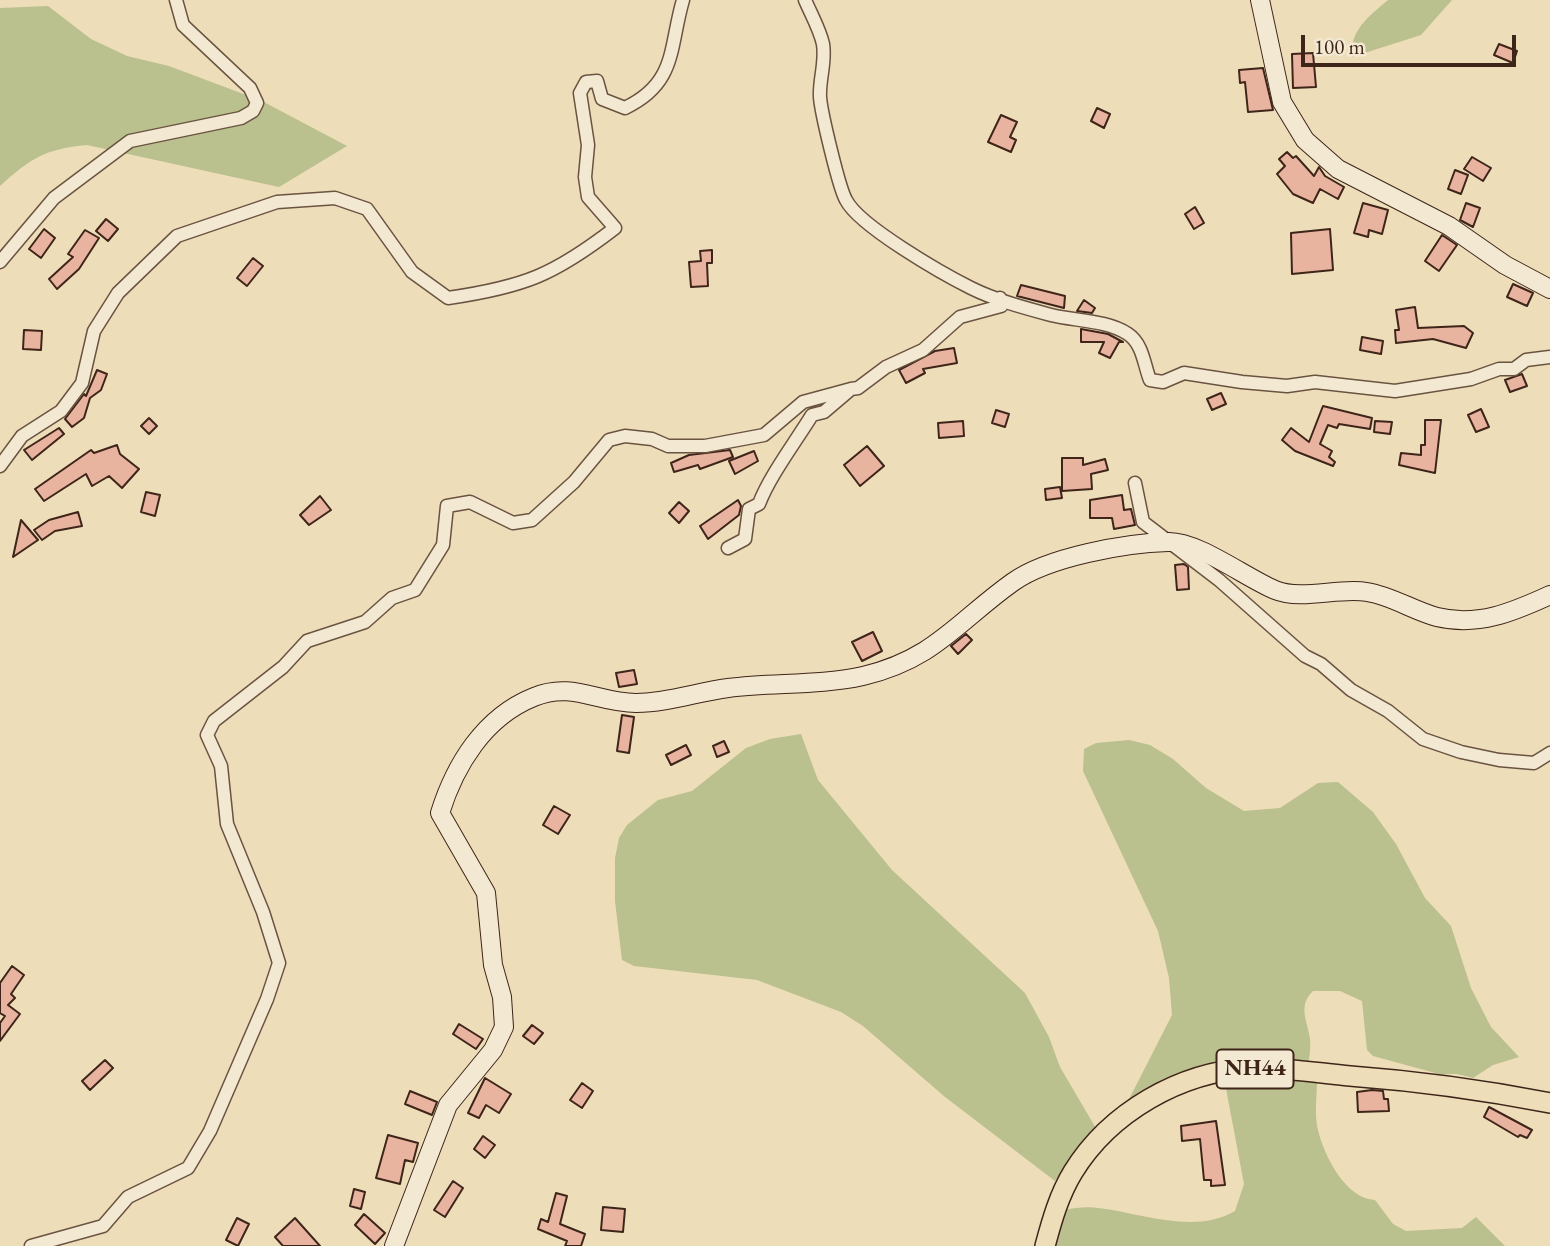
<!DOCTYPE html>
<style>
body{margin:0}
#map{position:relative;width:1550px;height:1246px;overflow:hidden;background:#edddb9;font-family:"EB Garamond",serif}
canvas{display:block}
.scale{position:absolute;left:1301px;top:35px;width:215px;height:32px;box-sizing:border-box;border:4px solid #3f2519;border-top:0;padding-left:9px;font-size:21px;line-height:24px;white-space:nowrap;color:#3f2519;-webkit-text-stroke:5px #f3e9d2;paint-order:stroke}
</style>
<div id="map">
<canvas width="1550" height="1246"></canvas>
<div class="scale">100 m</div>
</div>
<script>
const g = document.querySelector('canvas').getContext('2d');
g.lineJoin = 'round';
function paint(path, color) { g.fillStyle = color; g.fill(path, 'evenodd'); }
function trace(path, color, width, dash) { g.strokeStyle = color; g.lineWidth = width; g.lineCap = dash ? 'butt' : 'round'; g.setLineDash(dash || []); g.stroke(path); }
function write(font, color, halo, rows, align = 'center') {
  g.font = font + ' "EB Garamond",serif'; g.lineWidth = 7; g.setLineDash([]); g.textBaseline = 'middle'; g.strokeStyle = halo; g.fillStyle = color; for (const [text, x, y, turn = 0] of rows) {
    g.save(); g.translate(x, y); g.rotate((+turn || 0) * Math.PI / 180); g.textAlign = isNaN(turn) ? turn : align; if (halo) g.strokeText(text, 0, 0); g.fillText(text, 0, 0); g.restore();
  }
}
const green = new Path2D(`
 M1388,0H1452L1421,35L1352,57C1349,31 1369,16 1388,0Z
 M48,6L91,39L127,56L169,66L262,101L347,146L279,187L87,145C45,149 31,158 0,186V8Z
 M801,734L818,780L892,870L1025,993L1049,1037L1060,1067L1097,1130L1077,1150L1055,1181L945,1097L863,1026L841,1012L757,980L634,966L622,960L615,901V858L619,838L627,825L658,800L692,791L746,748L770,739Z
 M1129,740L1150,745L1173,759L1206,788L1244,811L1280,808L1318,783L1338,782L1373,812L1396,844L1425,898L1451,926L1471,988L1491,1027L1519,1057L1493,1065L1473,1078L1457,1074H1439L1373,1056L1367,1050L1362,1001L1340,991H1313C1297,1006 1308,1022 1310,1039C1311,1048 1309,1059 1308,1068L1223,1062L1176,1074L1125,1107L1172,1015L1169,978L1158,931L1083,771L1084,749L1096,743Z
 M1257,1077L1317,1080C1317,1096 1314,1115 1318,1130C1324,1156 1346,1199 1375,1200L1393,1224L1406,1231L1462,1228L1476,1217L1505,1246H1050L1060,1210C1072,1209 1086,1206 1098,1208C1142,1213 1194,1235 1235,1211L1244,1184L1224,1078Z`);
const building = new Path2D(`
 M1499,44L1517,51L1513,63L1494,55Z
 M1313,53L1316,87L1293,88L1292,54Z
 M1263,68L1273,110L1248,112L1245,82L1240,83L1239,70Z
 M1097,108L1110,114L1104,128L1091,121Z
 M1001,115L1017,122L1010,137L1016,140L1011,152L988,142Z
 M1287,152L1293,158L1296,156L1314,176L1319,167L1325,176L1344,187L1338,199L1320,189L1313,203L1293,194L1277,174L1285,166L1279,159Z
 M1472,157L1491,168L1483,181L1464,169Z
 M1455,170L1468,175L1461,194L1448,189Z
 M1363,203L1388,210L1382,234L1369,230L1368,237L1354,233Z
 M1466,203L1480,208L1473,227L1460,220Z
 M1195,207L1204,223L1194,229L1185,214Z
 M106,219L118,229L108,241L96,231Z
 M44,229L55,238L41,258L29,249Z
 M1330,229L1333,270L1292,274L1291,233Z
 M85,230L99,238L79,269L57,289L49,279L73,257L68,254Z
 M1442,235L1457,245L1439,271L1425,261Z
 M712,250V263H707L708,286L691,287L689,262L701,261L700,251Z
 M253,258L263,266L247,286L237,278Z
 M1513,284L1533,293L1527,306L1507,297Z
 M1021,285L1065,296L1064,308L1017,296Z
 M1084,300L1095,308L1092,313L1077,311Z
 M1415,307L1418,328L1464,326L1473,333L1466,348L1433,339L1396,343L1395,330H1399L1396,310Z
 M1081,329L1108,334L1123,342H1119L1110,358L1099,353L1104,342H1081Z
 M24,330L42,331L41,350L23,349Z
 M1362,337L1383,341L1381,354L1360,350Z
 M954,348L957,363L923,369L925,373L906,383L899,370L935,351Z
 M97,370L107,374L101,390L90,398L84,418L72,427L65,419L84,394L86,396Z
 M1522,374L1527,386L1510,392L1505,380Z
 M1221,393L1226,404L1212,410L1207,399Z
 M1323,406L1372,418L1370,429L1339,424L1337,428L1328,425L1320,444L1332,451L1329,457L1335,462L1333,466L1295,451L1282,440L1291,428L1309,442Z
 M1481,409L1489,427L1476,432L1468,415Z
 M996,410L1009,414L1005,427L992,423Z
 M149,418L157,426L149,434L141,426Z
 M1425,420H1441L1435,473L1399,465L1401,453L1421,455V445H1425Z
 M963,421L964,436L939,438L938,423Z
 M1375,421L1392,422L1390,434L1374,432Z
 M59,428L64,434L32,460L24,450Z
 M117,445L120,454L139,469L122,488L109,476L92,486L86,474L44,501L35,489L91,450L94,453Z
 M867,446L884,466L860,486L844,465Z
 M730,450L733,457L700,469L698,465L674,472L671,463L689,455Z
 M754,451L758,461L735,474L729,461Z
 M1062,458H1083V465L1105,459L1108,470L1091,474L1092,489L1062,491Z
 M1060,487L1062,498L1046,500L1045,489Z
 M146,492L160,495L155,516L141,512Z
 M1122,495L1124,510L1131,509L1135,525L1114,529L1112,518H1090V500Z
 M320,496L331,510L309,525L300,515Z
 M738,500L741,506L739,515L708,539L700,526Z
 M679,502L689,511L679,523L669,513Z
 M78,512L82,526L55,531L42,540L34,530L49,520Z
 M21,520L38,540L13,557Z
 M1184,564L1188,567L1189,589L1177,590L1175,565Z
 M873,632L882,651L862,661L852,642Z
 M966,634L972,640L958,654L951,646Z
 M634,670L637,684L619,687L616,673Z
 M622,715L634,717L629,753L617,751Z
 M724,741L729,752L717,757L713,746Z
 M686,745L691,755L671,765L666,755Z
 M554,806L570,815L558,834L543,825Z
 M12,966L24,975L11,994L15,998L8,1005L20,1014L0,1041V1023L5,1016L0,1013V983Z
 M459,1024L483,1039L476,1049L453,1034Z
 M532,1025L543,1033L534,1044L523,1036Z
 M105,1060L113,1068L90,1090L82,1081Z
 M485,1078L511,1094L499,1113L486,1105L479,1118L468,1113Z
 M582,1083L593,1091L582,1108L570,1100Z
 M1372,1090L1383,1091L1384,1099H1388L1389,1111L1358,1112L1357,1092Z
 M410,1091L437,1102L432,1115L405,1104Z
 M1489,1107L1532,1130L1527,1138L1520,1135L1518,1137L1484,1117Z
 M1216,1121L1225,1185L1211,1186V1180H1204L1200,1139L1182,1141L1181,1126Z
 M388,1135L418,1143L413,1162L405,1160L400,1184L376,1178Z
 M483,1136L495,1145L485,1158L474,1149Z
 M453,1181L463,1188L445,1217L434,1210Z
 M354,1189L365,1192L361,1209L350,1206Z
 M556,1193L567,1196L560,1224L585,1234L581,1246H565L567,1241L538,1229L541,1219L548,1222Z
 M603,1207L625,1209L623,1232L601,1230Z
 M364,1214L385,1233L375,1244L355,1225Z
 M237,1218L249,1224L238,1246L226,1240Z
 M295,1218L320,1246H283L275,1237Z`);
const street = new Path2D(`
 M805,0C811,14 820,30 823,44C826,63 819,79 820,97C821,112 839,188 846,200C859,226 943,274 971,288C995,300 1025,308 1051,315C1075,321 1107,320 1128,334C1143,344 1144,365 1150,380L1163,382L1184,373L1242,382L1287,386L1315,382L1395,391L1471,379L1499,369H1514L1526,360L1550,357
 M0,262L54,198L130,141L241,118L253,111L257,103L250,88L183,25L176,0
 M0,466L22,436L61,411L82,383L94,331L118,293L177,236L277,202L335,198L367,209L412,272L448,298C524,287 554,275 615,228L588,197L585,177L588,145L580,93L586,82L597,81L602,99L625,108C677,83 669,48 683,0
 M1135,483L1143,522L1219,580L1305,656L1321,664L1351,690L1388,711L1423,739L1461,752L1499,760L1534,763L1550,753
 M728,548L745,539L749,509L759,504C769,477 796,441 812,415L824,412L851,389L858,388L886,367L923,350L960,317L1001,306L1000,298
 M31,1246L103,1226L128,1197L188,1168L210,1131L267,999L279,963L263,912L227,824L221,766L207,735L214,721L283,667L307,641L365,622L392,598L415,590L443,545L447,506L470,502L513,523L532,520L574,482L609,440L625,436L652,439L668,446H705L764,435L803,402L851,389`);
const secondary = new Path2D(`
 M1260,0L1282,102L1305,140L1338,169L1449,226L1505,265L1550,289
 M394,1246L448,1105L493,1050L504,1027L502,997L493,965L486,893L440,813C455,765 484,717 534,697C572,681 598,703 636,703C668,703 697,692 728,688C773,682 818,686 863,676C935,659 958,621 1013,582C1048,557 1126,543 1168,542C1198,541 1246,578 1275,590C1302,601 1339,587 1367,592C1392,596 1414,611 1437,617C1478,627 1513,612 1550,595`);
const primary = new Path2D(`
 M1045,1246C1052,1220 1059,1195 1073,1172C1110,1112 1180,1072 1250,1068C1282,1067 1318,1073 1350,1076C1417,1081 1484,1090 1550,1103`);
const shields = [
 [1255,1069,77]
];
const shieldNames = [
 ["NH44",1255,1069]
];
paint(green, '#bac08e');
paint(building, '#e9b49f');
trace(building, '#3f2519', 2);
trace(street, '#6a5341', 15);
trace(secondary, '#3f2519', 20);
trace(primary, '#3f2519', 22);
trace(street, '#f3e9d2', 12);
trace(secondary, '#f3e9d2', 18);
trace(primary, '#edddb9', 19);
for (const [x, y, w] of shields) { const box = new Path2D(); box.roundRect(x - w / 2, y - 19.5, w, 39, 5); g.fillStyle = '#f3e9d2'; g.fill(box); trace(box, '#3f2519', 2); }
write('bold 23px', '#3f2519', null, shieldNames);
</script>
